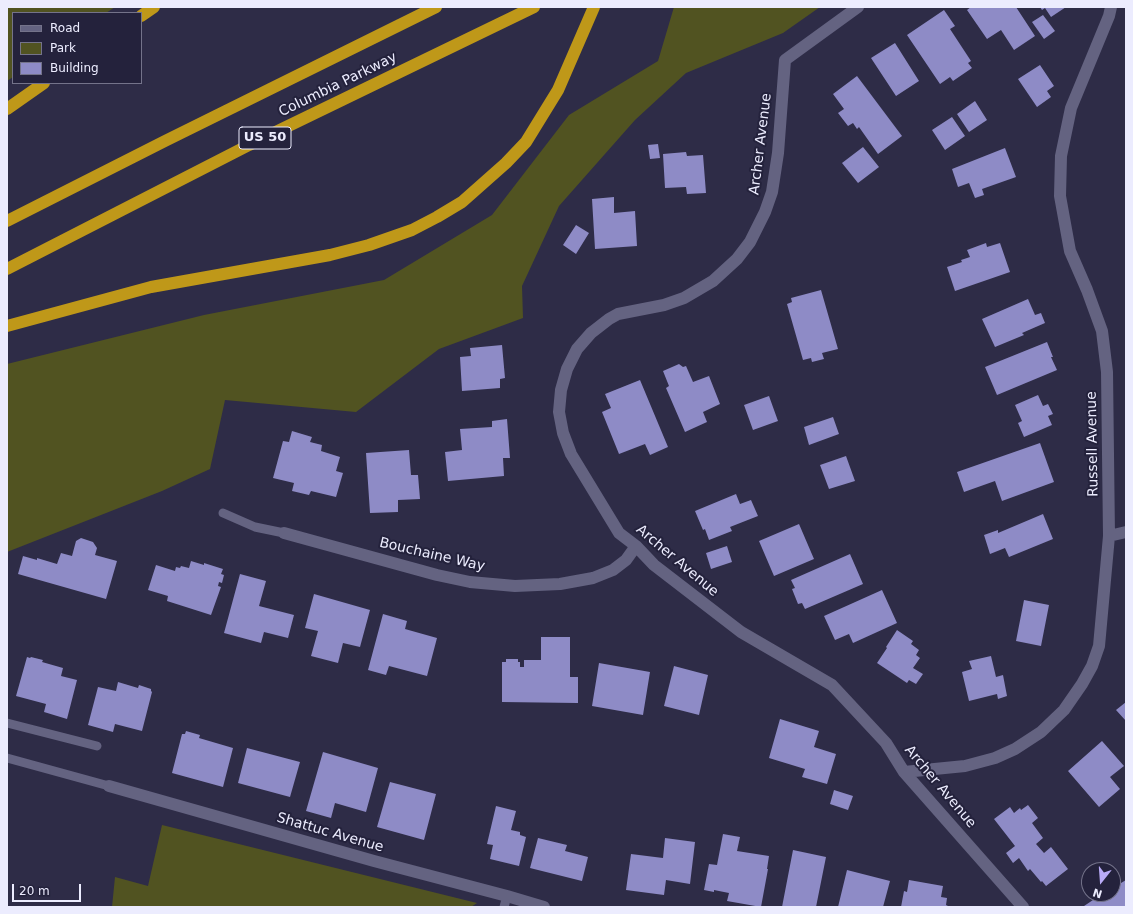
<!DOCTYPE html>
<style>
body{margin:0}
#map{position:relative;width:1133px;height:914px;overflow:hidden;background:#2e2c47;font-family:"DejaVu Sans",sans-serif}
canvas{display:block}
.frame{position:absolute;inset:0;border:8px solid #ececfe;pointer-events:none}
.legend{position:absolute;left:12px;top:12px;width:130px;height:72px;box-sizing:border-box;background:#24223c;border:1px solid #74738a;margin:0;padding:5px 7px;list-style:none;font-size:12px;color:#ececfe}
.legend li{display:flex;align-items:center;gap:8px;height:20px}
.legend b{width:20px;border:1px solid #74738a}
.north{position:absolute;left:1081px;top:862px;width:40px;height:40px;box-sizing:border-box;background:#24223c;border:1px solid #74738a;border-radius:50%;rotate:197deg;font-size:11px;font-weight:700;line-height:16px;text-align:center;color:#ececfe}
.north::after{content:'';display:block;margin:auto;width:14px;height:18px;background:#b9abf7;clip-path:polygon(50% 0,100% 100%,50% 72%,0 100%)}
.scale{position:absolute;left:12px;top:884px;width:69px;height:18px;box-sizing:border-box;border:2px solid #ececfe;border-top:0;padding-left:5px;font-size:12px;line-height:14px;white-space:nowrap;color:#ececfe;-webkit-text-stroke:3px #24223c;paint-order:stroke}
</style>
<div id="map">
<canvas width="1133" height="914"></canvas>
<div class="frame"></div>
<ul class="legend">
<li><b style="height:5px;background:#646381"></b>Road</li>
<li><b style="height:11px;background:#515321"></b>Park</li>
<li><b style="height:11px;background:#8e8bc6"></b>Building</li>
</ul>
<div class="north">N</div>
<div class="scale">20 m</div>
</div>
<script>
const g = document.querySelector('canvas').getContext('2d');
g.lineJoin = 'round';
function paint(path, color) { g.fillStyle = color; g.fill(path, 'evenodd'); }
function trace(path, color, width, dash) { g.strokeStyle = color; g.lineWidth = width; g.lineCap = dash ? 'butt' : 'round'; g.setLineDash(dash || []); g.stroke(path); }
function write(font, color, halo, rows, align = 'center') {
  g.font = font + ' "DejaVu Sans",sans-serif'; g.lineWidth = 4; g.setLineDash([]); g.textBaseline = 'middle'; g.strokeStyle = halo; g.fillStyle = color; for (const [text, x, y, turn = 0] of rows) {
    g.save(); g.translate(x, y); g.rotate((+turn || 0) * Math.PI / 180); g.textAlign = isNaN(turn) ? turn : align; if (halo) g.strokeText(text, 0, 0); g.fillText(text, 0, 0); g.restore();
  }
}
const green = new Path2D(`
 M7,7H115L106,13H13V77L7,81Z
 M674,7H820L783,33L686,73L635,120L559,206L522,286L523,318L439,349L356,412L225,400L210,469L162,491L7,552V364L204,315L384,280L492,215L569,115L658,61Z
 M162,825L477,903L471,907H112L115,877L148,886Z`);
const building = new Path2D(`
 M971,7H1016L1035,36L1014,50L1001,30L987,39L967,10Z
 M1040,7H1066L1051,17L1045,8L1042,10Z
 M944,10L955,26L950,29L971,61L968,63L972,68L953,81L950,77L940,84L907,35Z
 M1043,15L1055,31L1044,39L1032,22Z
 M895,43L919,81L896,96L871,58Z
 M1040,65L1054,86L1047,91L1051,97L1037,107L1018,79Z
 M857,76L902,136L878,154L859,127L857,129L853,123L848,126L838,113L844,109L833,94Z
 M975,101L987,120L969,132L957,114Z
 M952,117L965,136L945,150L932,130Z
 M658,144L660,158L650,159L648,145Z
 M863,147L879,167L858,183L842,163Z
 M1005,148L1016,177L982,189L984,195L975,198L969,183L958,187L952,169Z
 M686,152L687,156L703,155L706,193L687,194L686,187L665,188L663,154Z
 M614,197V213L635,211L637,246L595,249L592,199Z
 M576,225L589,233L576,254L563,245Z
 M986,243L987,247L1000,243L1010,272L955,291L947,267L962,262L961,260L970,257L967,250Z
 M821,290L838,349L822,353L824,359L812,362L811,358L803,360L787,304L792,302L791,298Z
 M1028,299L1035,315L1041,313L1045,323L1022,333L1024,335L995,347L982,319Z
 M1047,342L1053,357H1051L1057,370L997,395L985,367Z
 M502,345L505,378L500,379V388L462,391L460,357L471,356L470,348Z
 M679,364L683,367L686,366L693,382L709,376L720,404L703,412L707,422L685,432L666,388L669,386L663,371Z
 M640,380L668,447L650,455L645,444L619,454L602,412L611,408L605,394Z
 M1038,395L1043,406L1048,404L1053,414L1048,416L1052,425L1024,437L1018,423L1022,421L1015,405Z
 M769,396L778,421L753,430L744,405Z
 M833,417L839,434L809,445L804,427Z
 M507,419L510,458H503L504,476L448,481L445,452L462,450L460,429L492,427V421Z
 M292,431L312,437L310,442L322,445L321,451L340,457L336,471L343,473L336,497L311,491L309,495L292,491L294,483L273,478L283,441L289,442Z
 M1040,443L1054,482L1002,501L995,481L964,492L957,472Z
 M409,450L411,475H418L420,499L398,500V512L370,513L366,453Z
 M846,456L855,481L829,489L820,465Z
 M736,494L740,504L751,500L758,516L730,527L732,531L709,540L705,529L703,530L695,511Z
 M1043,514L1053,539L1009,557L1005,548L990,554L984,535L998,530V533Z
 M799,524L814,559L774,576L759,541Z
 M81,538L93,542L97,548L95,555L117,561L106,599L18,574L23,556L37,560V558L57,564L61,553L72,556L76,541Z
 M727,546L732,562L711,569L706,553Z
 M850,554L863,584L805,609L802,603L798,604L792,589L795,588L791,580Z
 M191,561L204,565V563L223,569L221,574L224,575L222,583L219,582L218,586L221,587L211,615L167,601L168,596L148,590L156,565L175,571L176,567L180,568L181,566L189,568Z
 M240,574L266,581L259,606L294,615L288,638L264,632L261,643L224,633Z
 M882,590L897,623L853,643L849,634L835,640L824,616Z
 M314,594L370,610L360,647L343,643L338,663L311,656L318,631L305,628Z
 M1024,600L1049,605L1041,646L1016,641Z
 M383,614L407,621L405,629L437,638L427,676L389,666L386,675L368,670Z
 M897,630L913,641L911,644L919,650L916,655L920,658L913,668L923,674L916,684L909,680L907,683L877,663L887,648L886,647Z
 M541,637H570V677H578V703L502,702V662H506V659H518V662H520V667H524V660H541Z
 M991,656L996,677L1003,675L1007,696L998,699L997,694L969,701L962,672L972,669L969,661Z
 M27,657L30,658L31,657L43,660L42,662L63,668L61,676L77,680L67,719L44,712L46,704L16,696Z
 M599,663L650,672L643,715L592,706Z
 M674,666L708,675L699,715L664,706Z
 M118,682L138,688L139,685L151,689V691L152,692L142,731L115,724L113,732L88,725L98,687L116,691Z
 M1126,702V721L1116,710Z
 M780,719L819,731L814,747L836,754L827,784L802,777L805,769L769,758Z
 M186,731L200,735L199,738L233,748L223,787L172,773L182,734H185Z
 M1102,741L1124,766L1110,777L1120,789L1099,807L1068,771Z
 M247,748L300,762L290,797L238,783Z
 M323,752L378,768L366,812L335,803L331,818L306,811Z
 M390,782L436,794L424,840L377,827Z
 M834,790L853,796L848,810L830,804Z
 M1028,805L1038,818L1032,823L1043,838L1036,844L1044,853L1051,847L1068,869L1046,886L1042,881L1041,882L1030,869L1028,871L1019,858L1013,863L1006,853L1015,846L994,819L1010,807L1014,813L1020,808L1021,810Z
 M496,806L516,811L511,830L520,832V835L526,837L519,866L490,859L493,845L487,844Z
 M723,834L740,837L737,851L769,856L767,869H768L761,907L727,901L729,893L714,890V892L704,890L709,864L717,865Z
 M538,838L567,845L565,851L588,857L582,881L530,868Z
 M665,838L695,842L690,884L666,880L664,895L626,890L631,854L663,858Z
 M793,850L826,857L816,907H782Z
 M847,870L890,881L883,907H838Z
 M1118,878L1121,883L1126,880V907H1085L1084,906L1093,900L1090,895L1092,894H1113V881Z
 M909,880L943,886L941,897L947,898L946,905L950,907H901L904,891L907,892Z`);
const lane = new Path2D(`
 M223,513L255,527L284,533
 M7,723L97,746
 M7,758L109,786
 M504,907L507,896`);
const street = new Path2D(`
 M858,7L785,60L778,153L772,192L765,212L750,242L737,259L713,281L684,298L664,305L618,314L609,319L591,333L577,349L567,369L561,390L559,412L563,433L571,454L619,533L636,546L654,565L741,632L832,685L886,743L904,772L1023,907
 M284,533L437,575L470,582L515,586L560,584L593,578L613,570L626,560L636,546
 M1109,536L1126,532
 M904,772L965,766L995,758L1015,749L1041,732L1064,710L1082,684L1092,666L1099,646L1109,536L1107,372L1102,331L1087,290L1070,251L1060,196L1061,156L1071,108L1109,16L1111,7
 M109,786L374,861L507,896L544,907`);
const highway = new Path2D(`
 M141,16L154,7
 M7,109L44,83
 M7,221L165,141L436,7
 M7,269L249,145L534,7
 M7,326L151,287L330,255L369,245L412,230L437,217L462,202L506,163L526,142L558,90L594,7`);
const shields = [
 [265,138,52]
];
const shieldNames = [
 ["US 50",265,138]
];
const streetNames = [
 ["Columbia Parkway",338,85,-26],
 ["Archer Avenue",761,144,-83],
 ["Russell Avenue",1093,444,-91],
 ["Bouchaine Way",432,555,13],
 ["Archer Avenue",677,561,40],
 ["Archer Avenue",940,787,50],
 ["Shattuc Avenue",330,833,16]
];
paint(green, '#515321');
paint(building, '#8e8bc6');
trace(lane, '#646381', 9);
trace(street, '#646381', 12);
trace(highway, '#bf9819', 12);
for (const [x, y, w] of shields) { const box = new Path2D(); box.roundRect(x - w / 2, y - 11, w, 22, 3); g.fillStyle = '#24223c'; g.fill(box); trace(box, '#ececfe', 1); }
write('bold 13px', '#ececfe', null, shieldNames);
write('14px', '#ececfe', '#24223c', streetNames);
</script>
